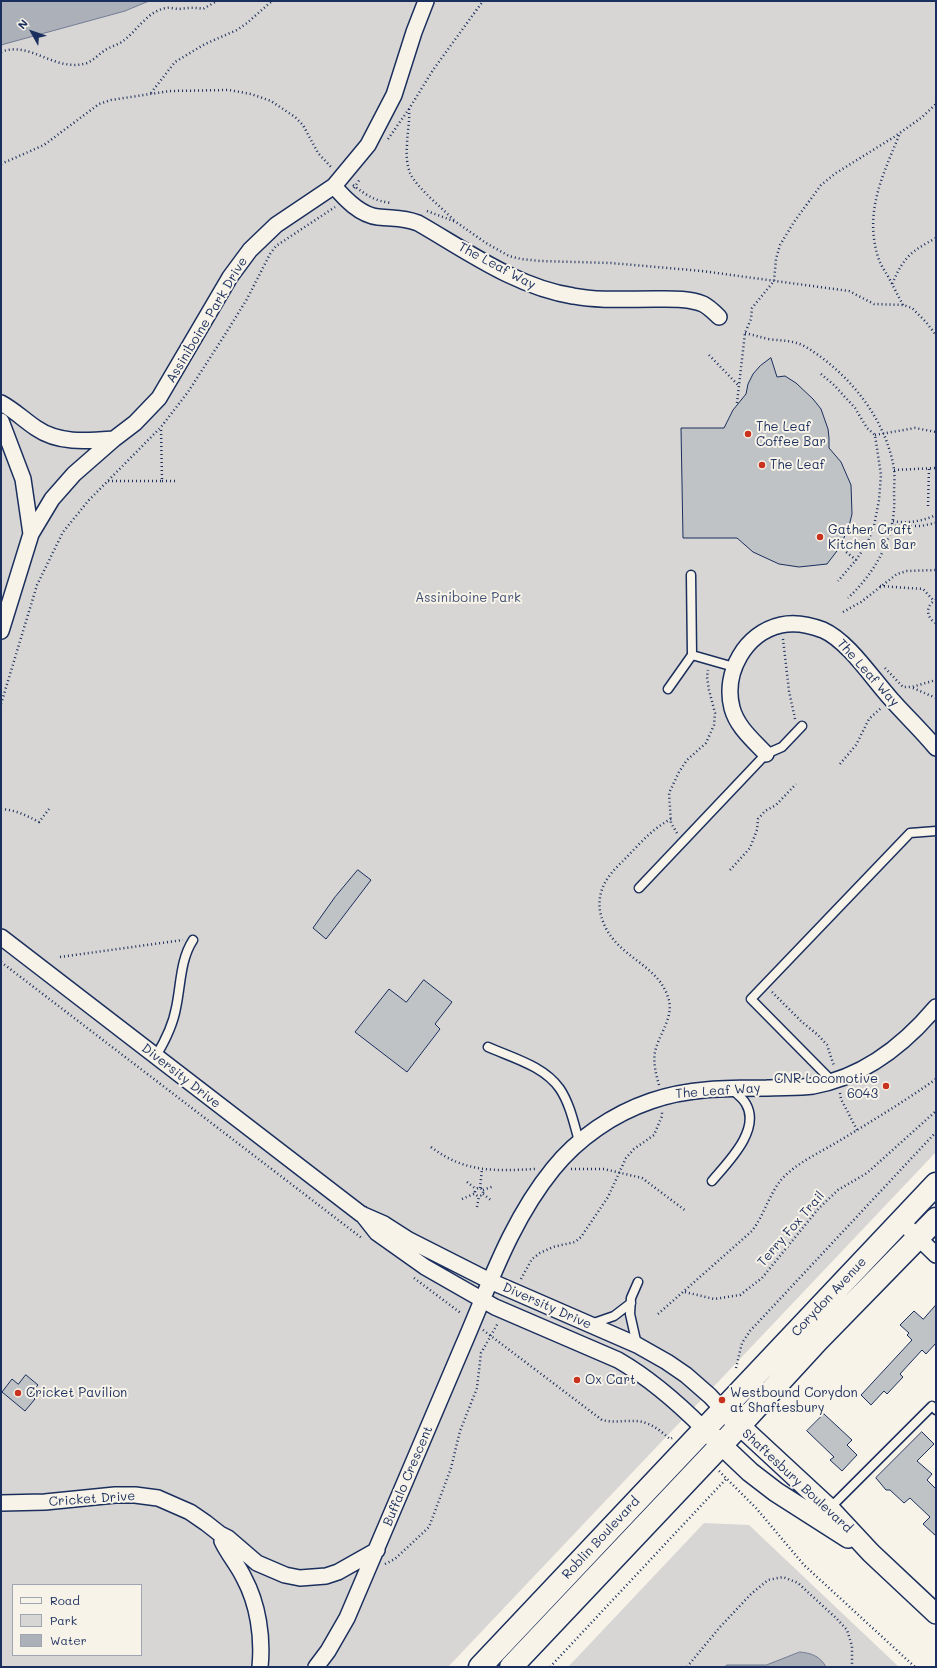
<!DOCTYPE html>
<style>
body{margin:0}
#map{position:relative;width:937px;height:1668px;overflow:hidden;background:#f7f3e8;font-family:Mali,sans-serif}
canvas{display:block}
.frame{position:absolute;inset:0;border:2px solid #1b2f5e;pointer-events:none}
.legend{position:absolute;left:12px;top:1584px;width:130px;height:72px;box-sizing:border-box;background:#f7f3e8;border:1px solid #9fa5b1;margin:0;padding:5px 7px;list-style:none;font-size:12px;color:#1b2f5e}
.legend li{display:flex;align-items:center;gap:8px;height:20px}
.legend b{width:20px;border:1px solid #9fa5b1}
.north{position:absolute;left:12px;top:12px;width:40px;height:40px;-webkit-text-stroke:3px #f7f3e8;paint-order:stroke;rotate:310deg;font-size:11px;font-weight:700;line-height:16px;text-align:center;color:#1b2f5e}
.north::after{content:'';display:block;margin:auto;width:14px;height:18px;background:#1b2f5e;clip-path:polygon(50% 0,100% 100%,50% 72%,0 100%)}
</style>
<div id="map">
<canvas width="937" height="1668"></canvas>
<div class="frame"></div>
<ul class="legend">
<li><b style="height:5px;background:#f7f3e8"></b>Road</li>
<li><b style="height:11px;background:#d7d6d4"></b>Park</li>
<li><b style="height:11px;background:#acb0b9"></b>Water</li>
</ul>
<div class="north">N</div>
</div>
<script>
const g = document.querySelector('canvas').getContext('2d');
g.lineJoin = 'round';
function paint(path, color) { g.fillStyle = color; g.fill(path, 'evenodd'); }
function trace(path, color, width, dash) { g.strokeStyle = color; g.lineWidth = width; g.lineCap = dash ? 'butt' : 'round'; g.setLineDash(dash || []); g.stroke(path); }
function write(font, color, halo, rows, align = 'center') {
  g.font = font + ' Mali,sans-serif'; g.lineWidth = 4; g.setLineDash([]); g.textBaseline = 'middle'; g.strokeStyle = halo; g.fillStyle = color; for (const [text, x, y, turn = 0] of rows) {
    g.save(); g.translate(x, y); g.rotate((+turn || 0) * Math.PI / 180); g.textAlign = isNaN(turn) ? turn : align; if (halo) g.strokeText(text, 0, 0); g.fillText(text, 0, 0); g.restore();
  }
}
const green = new Path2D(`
 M149,1H936V1152L448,1667H1V45L125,11ZM13,1585H141V1655H13Z
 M704,1523L749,1525L899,1667H568Z`);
const water = new Path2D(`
 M1,1H149L125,11L1,45Z
 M800,1652C811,1653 820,1656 826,1667H724L727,1665H766Z`);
const building = new Path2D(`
 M771,358L777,377L785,376L796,383L813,399L821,409L828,429L829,438V448L841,462L851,485L852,514L849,526L840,547L827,564L799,567L779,564L753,552L737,538H683L681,428H724L733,410L746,394L748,384L753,374L760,366Z
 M358,870L371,880L326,939L313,928L335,897Z
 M424,980L452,1002L435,1024L440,1029L407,1072L355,1032L389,989L406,1002Z
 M936,1305V1343L926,1354L922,1350L900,1374L903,1377L887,1394L884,1391L871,1405L861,1395L912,1340L907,1335L909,1333L900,1325L914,1311L923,1319Z
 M26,1375L38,1385L30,1394L35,1399L25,1411L2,1392L12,1379L18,1384Z
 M824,1414L852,1440L847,1445L857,1455L842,1471L830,1460L834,1457L807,1431Z
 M922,1432L934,1444L917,1461L932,1474L927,1480L936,1489V1536L923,1524L930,1517L910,1498L904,1503L890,1490H886L876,1478Z`);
const path = new Path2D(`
 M1,52C30,40 55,73 87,63C94,60 100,53 107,49C112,46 118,45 123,41C137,31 148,10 167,8C170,7 175,9 179,9C187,8 195,7 203,9L217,1
 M151,93L175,62L205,44L237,30L247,23L272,1
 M409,109C410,122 407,133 407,146C406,155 407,165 410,173C416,187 443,209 454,220
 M388,139L409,109L433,70L483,1
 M1,164L44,145L99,104L111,100L170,91L229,90L251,94L271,101L295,117L303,125L318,153L332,168
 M353,185C366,195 375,201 391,203
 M354,188L360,179
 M427,211L456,222L486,243L509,256L521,259L540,261L611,263L702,271L849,291L874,304L903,305L912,308L926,322L936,335
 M892,284C888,275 882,268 879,260C863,213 883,175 900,133
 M903,305L892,284C904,257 910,252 936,238
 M745,333C753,335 760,337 768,339C782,341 794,340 806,347C849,373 886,419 894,469C895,477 894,486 894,494C895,510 893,526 887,541C879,563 865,582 848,598
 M709,355L739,386
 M821,374L834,385L855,408L867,428L875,435L881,475L879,500L874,526L867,544L856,560L838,581
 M737,403L745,333L751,319L752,308L774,281L776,259L780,245L794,222L821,185L836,173L894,137L921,118L936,104
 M875,435L915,428L936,432
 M894,470L936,468
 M108,481H162L161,428
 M162,481H177
 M928,506L929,468
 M893,521C907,524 923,521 936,515
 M891,526H921L936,523
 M840,547L856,560
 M880,586L923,589L934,601
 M936,600C925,605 926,618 936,623
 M843,612L861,602L897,574L907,571L936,570
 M783,639L789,691L795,719
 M885,668L903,687H912L936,680
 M913,688L936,698
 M1,704L37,585L63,532L89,500L161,427L188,392L226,333L247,299L270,254L276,246L335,207
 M840,764L856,745L869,719L881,708
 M1,809C15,810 26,815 39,822L49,809
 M677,833L671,823L669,793L679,772L687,760L706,743L714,725L715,713L709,690L707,677L708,670
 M730,870L750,848L757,830L758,819L765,811L776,805L796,784
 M60,957L183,940
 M1,962L363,1239
 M772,992L802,1022L818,1035L827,1045L834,1066
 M659,1085C656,1074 653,1063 655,1052C659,1033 675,1017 668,997C656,960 609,957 600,911C597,891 607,876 621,863C636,848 651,829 671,819
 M840,1093L841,1099L857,1130
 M431,1147C465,1173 495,1171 536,1169
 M571,1169H604L642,1178L686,1211
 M467,1182L476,1189
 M475 1192a4 4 0 1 1 8 0a4 4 0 1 1-8 0Z
 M480,1188L482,1169
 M483,1190L494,1186
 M483,1194L492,1201
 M462,1199L476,1193
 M477,1207L479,1196
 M414,1278L462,1314
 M521,1279L532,1259L540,1253L553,1247L575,1242L581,1237L608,1197L626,1158L634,1149L654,1135L662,1116V1111
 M685,1292L714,1299L740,1295L762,1278L819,1208L838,1190L867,1173L936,1111
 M658,1314L752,1231C764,1215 769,1195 781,1180C796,1163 819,1153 839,1141C872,1121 905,1101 936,1079
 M483,1330L602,1420C617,1424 632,1418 646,1423C655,1426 663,1433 670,1439L672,1438
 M736,1368L742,1343L750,1331L936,1132
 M719,1471L756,1508L804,1565L915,1667
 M385,1564L395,1559L429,1527L451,1468L460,1431L477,1388L481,1353L498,1323
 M550,1667L726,1479
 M687,1667L720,1627L751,1594L768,1580L783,1577L798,1583L837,1619L847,1630L852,1646V1667`);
const service = new Path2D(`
 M691,575L692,655L734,667
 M668,689L692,655
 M639,888L766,754L782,747L802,726
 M488,1047C513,1058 544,1066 560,1089C570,1104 574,1124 579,1141
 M156,1056C165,1041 173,1025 176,1008C181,985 180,960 193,940
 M832,1081L751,999L910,833L936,831
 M712,1181C728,1162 761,1130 746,1104C743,1098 736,1093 731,1089
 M591,1324L614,1316L631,1303
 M637,1345L630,1314L631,1298L638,1282
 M829,1509L932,1406L936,1410`);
const minor = new Path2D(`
 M334,186C345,199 360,215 378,217C395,219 401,217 418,223C467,251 516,287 573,296C600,301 627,299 655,299C670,299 688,298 703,304C709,307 714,312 719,317
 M1,403C14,410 24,420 36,428C59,444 88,441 114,439
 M1,421L23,479L31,534
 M1,631L31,534L52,499L74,474L114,439L135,423L159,398L230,277L250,250L276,225L334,186L368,145L394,95L414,32L426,1
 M766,754C753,740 737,727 732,708C723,673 745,633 781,625C794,622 810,625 823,630C848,641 872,678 891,699C905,715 922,731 936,748
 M1,937L361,1214L384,1224L409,1240L490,1281L637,1345L667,1362L686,1375L710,1396L723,1410
 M362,1214L377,1233L425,1267L495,1307L618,1360C651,1379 678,1403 704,1429
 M901,1221L936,1255
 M1,1503L45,1502L115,1495H135L158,1498L190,1512L206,1523L220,1534L228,1538L257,1563L285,1575L300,1578L326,1576L338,1572L377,1550
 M222,1541C228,1554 238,1565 244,1578C258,1604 263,1637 260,1667
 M316,1667L328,1651L347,1618C385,1528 424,1438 462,1348C489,1286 510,1222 553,1169C578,1138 613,1114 651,1101C688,1088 728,1088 767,1088C782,1087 798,1088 813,1086C864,1077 904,1045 936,1007`);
const tertiary = new Path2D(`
 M723,1410L830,1509L871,1553L936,1614
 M710,1434L750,1472L776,1492L848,1538`);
const secondary = new Path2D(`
 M480,1667L936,1184
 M511,1667L739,1426L817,1341L936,1219`);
const markers = [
 [748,434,4,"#c8321e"],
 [762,465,4,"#c8321e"],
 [820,537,4,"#c8321e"],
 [886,1086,4,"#c8321e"],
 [577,1380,4,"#c8321e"],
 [18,1393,4,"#c8321e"],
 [722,1400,4,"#c8321e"]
];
const streetNames = [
 ["The Leaf Way",497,266,28],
 ["Assiniboine Park Drive",207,320,-59],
 ["The Leaf Way",868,673,48],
 ["Diversity Drive",181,1076,38],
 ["The Leaf Way",718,1091,-4],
 ["Terry Fox Trail",791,1229,-49],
 ["Corydon Avenue",829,1297,-47],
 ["Diversity Drive",547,1306,24],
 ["Buffalo Crescent",408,1476,-67],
 ["Shaftesbury Boulevard",797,1481,43],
 ["Cricket Drive",92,1499,-4],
 ["Roblin Boulevard",601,1538,-47]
];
const poiNames = [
 ["The Leaf",756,427],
 ["Coffee Bar",756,442],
 ["The Leaf",770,465],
 ["Gather Craft",828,530],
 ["Kitchen & Bar",828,545],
 ["CNR Locomotive",878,1079,"right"],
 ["6043",878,1094,"right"],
 ["Ox Cart",585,1380],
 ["Cricket Pavilion",26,1393],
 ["Westbound Corydon",730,1393],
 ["at Shaftesbury",730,1408]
];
const parkNames = [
 ["Assiniboine Park",468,598]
];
paint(green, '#d7d6d4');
paint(water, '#acb0b9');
trace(water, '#727c95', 1);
paint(building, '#c0c3c5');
trace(building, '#1b2f5e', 1);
trace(service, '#1b2f5e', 11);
trace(minor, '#1b2f5e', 18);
trace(tertiary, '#1b2f5e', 22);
trace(secondary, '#1b2f5e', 25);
trace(path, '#1b2f5e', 2.5, [1, 3]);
trace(service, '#f7f3e8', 8);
trace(minor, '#f7f3e8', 15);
trace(tertiary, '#f7f3e8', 19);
trace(secondary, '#f7f3e8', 22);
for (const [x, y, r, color] of markers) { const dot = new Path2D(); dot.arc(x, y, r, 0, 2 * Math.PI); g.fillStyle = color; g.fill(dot); trace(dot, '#f7f3e8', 1.5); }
write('13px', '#1b2f5e', '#f7f3e8', streetNames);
write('13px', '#1b2f5e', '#f7f3e8', poiNames, 'left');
write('13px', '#415076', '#f7f3e8', parkNames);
</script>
